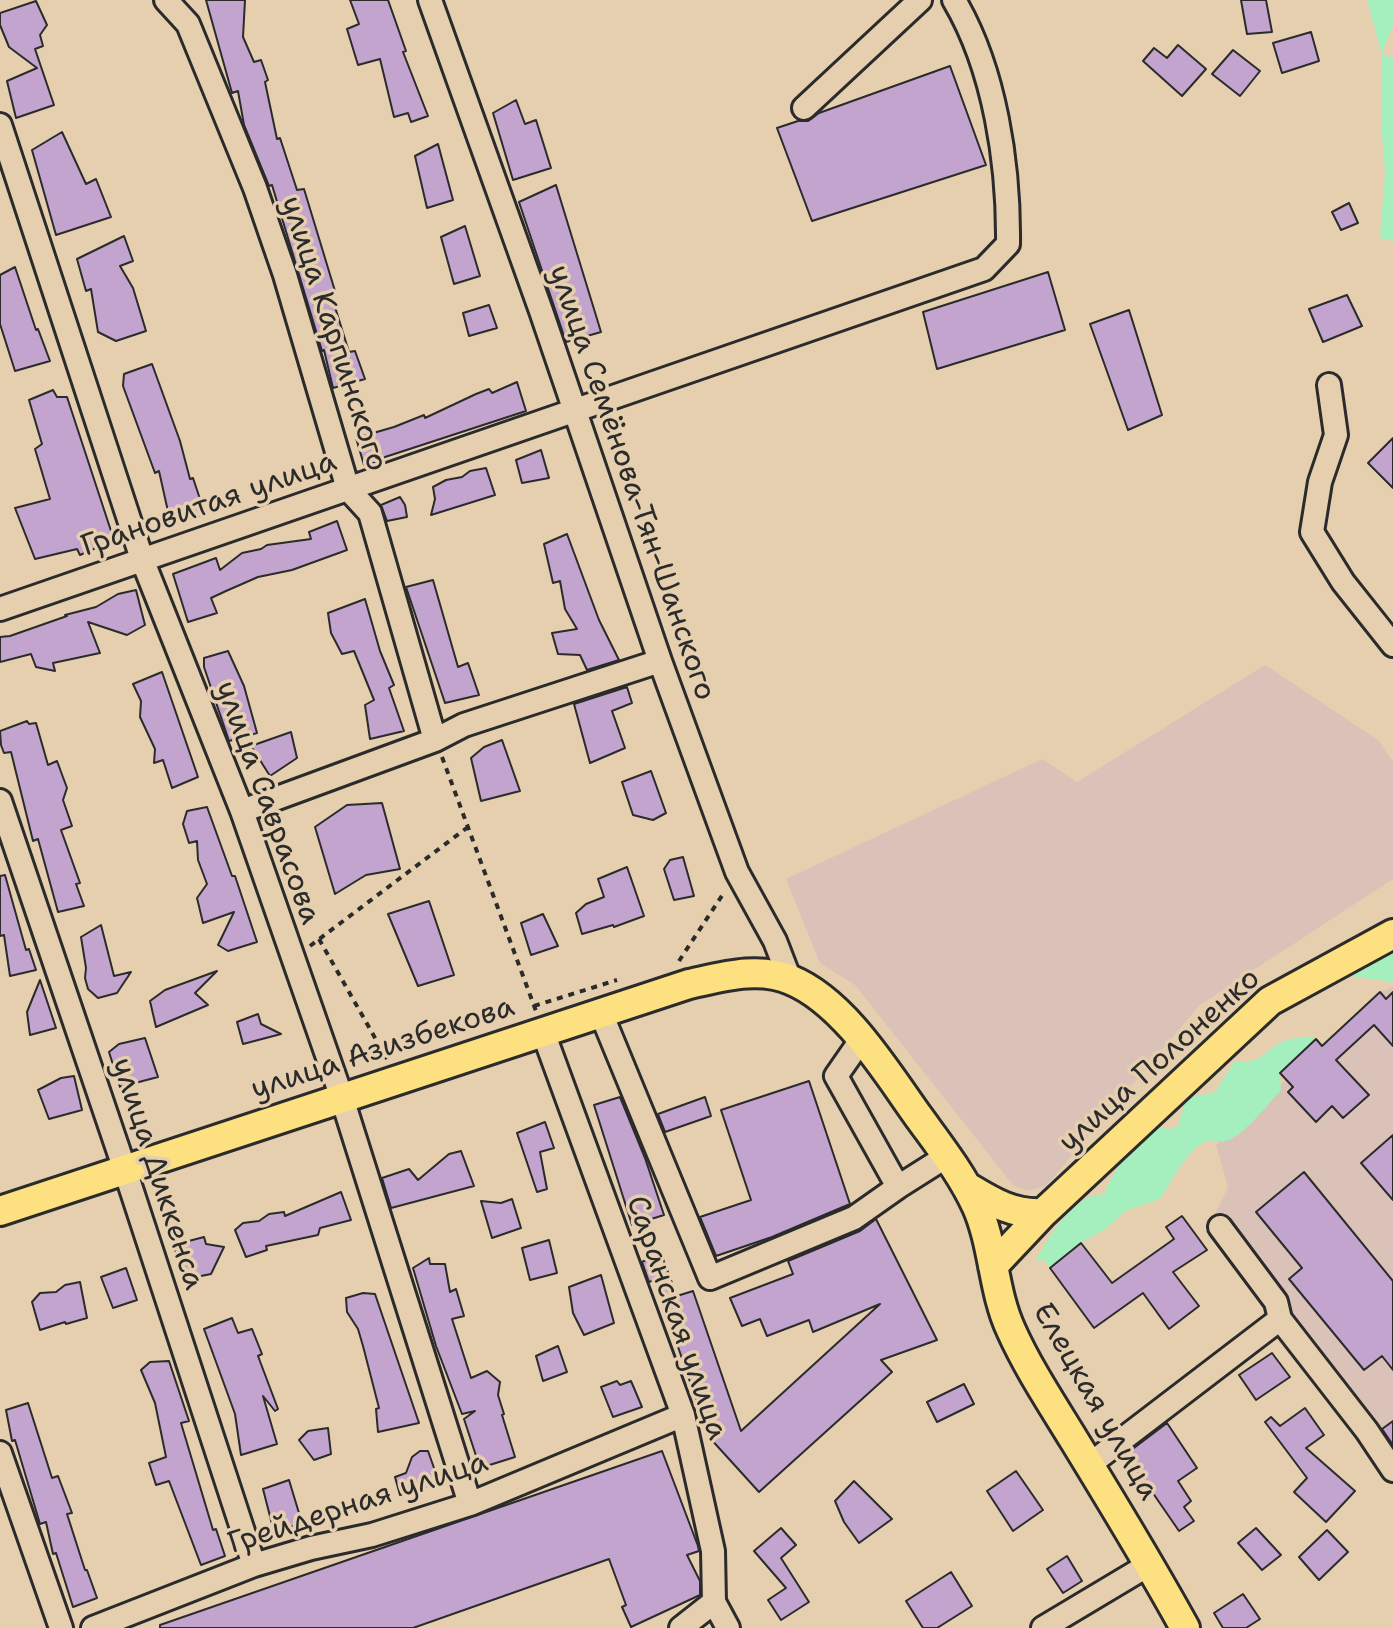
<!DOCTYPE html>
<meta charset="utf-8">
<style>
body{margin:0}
canvas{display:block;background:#e5cfae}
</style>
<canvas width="1393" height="1628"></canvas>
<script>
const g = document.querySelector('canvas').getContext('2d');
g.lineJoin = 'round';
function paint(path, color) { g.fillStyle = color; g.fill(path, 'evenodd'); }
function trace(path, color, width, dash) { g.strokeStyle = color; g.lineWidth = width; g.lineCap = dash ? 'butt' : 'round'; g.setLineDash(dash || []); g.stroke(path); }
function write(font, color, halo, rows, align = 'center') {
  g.font = font + ' "Shantell Sans",sans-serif'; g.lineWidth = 7; g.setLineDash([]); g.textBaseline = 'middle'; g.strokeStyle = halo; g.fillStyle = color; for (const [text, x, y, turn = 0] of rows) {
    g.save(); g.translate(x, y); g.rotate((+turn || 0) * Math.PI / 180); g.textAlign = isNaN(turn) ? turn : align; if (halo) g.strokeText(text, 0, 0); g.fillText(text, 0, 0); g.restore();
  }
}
const built = new Path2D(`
 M1265,665L1379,741L1393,762V879L1200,1005L1046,1186L1027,1191L1013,1185L855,985L820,963L786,879L1042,759L1077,782Z
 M1393,987V1461L1214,1216L1228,1187L1216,1145L1380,992Z`);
const green = new Path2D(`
 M1367,0H1393V25L1382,54L1393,58V241L1380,238L1385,173L1381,124L1382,55Z
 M1393,951V982L1350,976Z
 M1308,1036L1316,1039L1280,1073L1281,1090C1269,1103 1244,1136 1226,1141C1220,1143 1213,1139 1207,1141C1187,1149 1171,1183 1160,1199L1125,1211L1107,1228L1081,1243L1050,1268L1044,1260L1036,1261C1047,1239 1064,1212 1085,1199C1090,1196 1099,1195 1104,1194C1116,1165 1133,1146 1156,1127L1170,1129L1178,1126L1186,1098L1215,1092L1234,1062C1265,1063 1260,1053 1282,1042C1289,1038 1300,1038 1308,1036Z`);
const building = new Path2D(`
 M206,0H245L243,37L254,62L261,60L268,80L265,82L277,139L280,138L297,190L304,189L335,291L331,294L349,352L355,351L365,379L333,388L324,350L322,351L272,185L269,186L244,125L238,91L232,93Z
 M350,0H388L406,51L403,52L428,116L411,122L408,113L394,117L380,59L358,65L347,29L359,24Z
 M1241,0H1266L1272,32L1247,34Z
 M36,1L47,25L40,35L43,46L35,49L54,105L16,118L7,81L37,68L9,47L0,25V13Z
 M1311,32L1319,61L1282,73L1273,43Z
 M1178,45L1206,69L1182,96L1143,61L1154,48L1167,58Z
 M1233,50L1260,71L1240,96L1212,74Z
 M950,66L986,165L812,221L777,128L798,121H808L819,113Z
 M516,100L525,124L536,120L551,168L513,180L493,113Z
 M62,132L86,184L96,179L111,217L56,235L32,150Z
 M438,144L453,200L427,208L415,156Z
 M556,185L601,332L566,342L519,202Z
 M1349,203L1358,223L1341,230L1332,212Z
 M465,226L480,276L454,284L441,237Z
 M124,236L133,261L120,266L133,288L146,331L116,341L98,332L91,289L86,291L77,259Z
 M15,267L36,330L38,329L50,361L15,371L0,324V275Z
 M1048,272L1065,330L937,369L923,312Z
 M1347,295L1362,326L1323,342L1309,309Z
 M489,305L497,328L469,336L463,313Z
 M1129,310L1162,415L1128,430L1090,324Z
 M152,364L180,441L190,479L193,478L205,514L171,525L159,471L155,473L123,386L124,374Z
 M517,382L526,411L382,458L383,461L364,465L356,438L394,427L424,415L425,418L476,394L489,389L492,393Z
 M53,390L57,397H67L114,540L80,555L77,549L35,559L15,508L50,499L35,449L42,444L29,400Z
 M1393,438V488L1368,463Z
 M541,450L549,478L522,483L516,460Z
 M486,468L495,495L431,515L435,499L433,487L446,480L462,477L470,471Z
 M400,497L405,505L407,517L387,521L381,505Z
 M337,521L347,550L292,570L258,577L226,591L211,598L217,613L188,622L173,574L216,558L220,570L242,553L261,549L267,545L311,539L309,532Z
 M567,534L599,620L619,660L587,670L580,655L558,654L552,633L577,629L565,609L560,581L553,583L544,544Z
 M433,580L458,667L468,663L479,695L445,703L406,587Z
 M136,590L145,625L127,635L88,622L100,653L53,663L55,671L36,667L31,654L0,662V637L10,636L67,616L65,615L96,607L118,594Z
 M365,599L380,651L394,685L389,688L404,731L370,739L365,705L374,700L354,651L342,654L331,633L328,613Z
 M228,651L244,686L257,733L229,741L204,667V658Z
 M162,672L198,777L172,788L163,760L154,763L155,749L140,717L141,701L133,684Z
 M627,687L632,703L612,711L625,748L590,763L574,704Z
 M27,721L29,724L36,723L48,765L57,761L67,788L63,800L72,826L61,830L80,883L76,884L84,906L58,912L38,839L33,841L11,752L4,753L1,745L0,731Z
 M291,732L297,758L270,776L251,746Z
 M502,740L520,791L481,801L471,758L484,747Z
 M651,771L666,813L653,820L633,815L622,782Z
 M382,803L400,869L366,875L335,894L315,827L347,805Z
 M207,807L232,876H235L257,942L228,951L218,945L234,912L203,923L197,898L207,884L198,860L197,841L189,843L183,824L187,811Z
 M683,857L694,896L674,900L664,869L670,860Z
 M627,867L644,916L614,927L613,925L582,934L576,913L586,904L604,897L598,879Z
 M5,875L26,950L29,949L36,970L10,976L4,935L0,936V876Z
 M429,901L454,975L418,986L388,914Z
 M543,914L558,946L531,955L521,923Z
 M101,925L114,976L131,972L117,993L98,998L88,989L85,978L86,968L81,937Z
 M217,971L195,993L208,1005L156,1027L150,1001L165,990Z
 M40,980L56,1028L30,1035L27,1012Z
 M1380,992L1386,999L1393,992V1046L1374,1025L1336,1060L1369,1095L1343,1118L1332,1106L1316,1122L1288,1092L1293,1087L1280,1073L1316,1039L1322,1046Z
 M258,1014L261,1024L281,1034L243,1044L237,1022Z
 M145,1038L158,1077L120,1087L109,1052L119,1044Z
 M74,1076L82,1110L49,1119L38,1090L61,1078Z
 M809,1081L850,1204L772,1237L716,1256L700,1217L751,1200L721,1110Z
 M620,1097L645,1158L664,1215L632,1225L594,1105Z
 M705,1097L711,1116L665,1132L658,1114Z
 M545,1122L554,1148L540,1152L547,1189L537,1192L517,1133Z
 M1393,1135V1200L1361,1163Z
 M461,1151L474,1186L391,1208L382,1178L409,1169L418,1180L449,1154Z
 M1304,1172L1393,1281V1370L1382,1356L1364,1370L1289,1279L1302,1268L1256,1212Z
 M341,1192L351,1220L320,1228L318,1235L266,1246L267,1250L246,1257L235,1230L243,1223L259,1221L269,1214L284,1212L285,1216Z
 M512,1199L521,1228L492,1238L481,1201L501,1203Z
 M1182,1216L1207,1250L1173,1272L1199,1306L1169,1329L1143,1293L1094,1328L1050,1268L1081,1243L1112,1283L1174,1239L1166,1227Z
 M876,1219L937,1340L881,1360L892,1372L759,1492L709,1437L655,1280L649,1282L642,1262L648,1259L647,1256L660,1251L677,1296L693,1291L741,1431L880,1304L813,1332L809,1320L767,1336L760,1319L742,1326L730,1298L793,1274L788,1261L860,1231Z
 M204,1237L206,1244L224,1247L211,1274L186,1279L175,1250L185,1242Z
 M549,1240L557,1273L530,1280L522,1248Z
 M429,1258L430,1264H445L450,1292L456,1289L464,1316L452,1319L471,1378L487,1371L500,1382L498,1395L504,1414L502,1415L515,1457L480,1468L464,1419L475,1411L462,1414L436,1346L413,1268Z
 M126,1268L137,1300L113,1308L101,1277Z
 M601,1275L614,1323L584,1335L573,1313L569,1287Z
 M80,1282L87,1318L66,1324L65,1322L40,1330L32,1302L40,1293L56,1292L65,1285Z
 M363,1293L375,1294L419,1423L378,1432L376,1409L379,1408L363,1346L358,1329L347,1312L346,1298Z
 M232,1318L238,1333L252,1329L262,1354L258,1356L278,1409L275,1411L263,1396L277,1444L241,1455L235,1414L204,1329Z
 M558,1346L567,1372L543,1381L536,1356Z
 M1272,1353L1290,1377L1256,1400L1239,1375Z
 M169,1361L189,1421L181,1423L213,1530L216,1529L225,1556L201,1565L169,1481L156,1485L149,1463L166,1457L155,1403L141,1370L150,1362Z
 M617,1381L620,1385L631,1381L642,1407L613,1417L601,1387Z
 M964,1384L974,1404L937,1422L927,1402Z
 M28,1403L52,1478L58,1476L72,1513L67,1514L85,1570H87L97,1598L73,1607L56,1553L53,1554L46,1522L40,1524L15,1440L12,1441L6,1410Z
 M1305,1408L1324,1435L1306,1448L1355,1491L1326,1522L1294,1492L1307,1478L1265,1422L1271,1417L1280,1426Z
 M1393,1421V1445L1382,1429Z
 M1167,1423L1197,1468L1178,1481L1191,1501L1184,1507L1194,1521L1179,1531L1126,1454Z
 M328,1428L331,1454L314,1460L299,1440L308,1431Z
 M420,1451H428L439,1482L400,1495L395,1477L406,1473L412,1457Z
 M662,1451L698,1546L699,1551L687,1555L700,1581V1595L631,1627L622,1607L626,1605L609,1559L413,1628H160V1625Z
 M1016,1471L1043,1510L1013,1531L987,1491Z
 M289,1480L302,1523L274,1532L263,1489Z
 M854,1481L892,1519L859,1543L844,1522L835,1501Z
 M781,1528L796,1545L781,1558L809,1602L781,1620L768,1600L786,1588L754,1551Z
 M1256,1528L1281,1555L1262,1570L1238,1543Z
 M1327,1530L1348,1552L1319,1580L1299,1557Z
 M1067,1556L1082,1581L1063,1593L1047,1569Z
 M951,1572L972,1606L937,1628H923L906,1601Z
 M1243,1594L1260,1619L1246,1628H1223L1214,1613Z`);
const path = new Path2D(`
 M442,757L536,1011
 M319,939L387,1059
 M310,946L468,827
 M679,961L725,891
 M534,1006L617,980`);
const minor = new Path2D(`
 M166,0L188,24L255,188L285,275L348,489L370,513L435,740
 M430,0L541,311L660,661L737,872L775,941L790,980
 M804,108L920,0
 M0,125L142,559L242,811L342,1098L470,1504
 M1329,385L1336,435L1320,482L1312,532L1343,582L1393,645
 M0,609L984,269L1008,244C1009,165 995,69 954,0
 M0,801L125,1170L254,1565
 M242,811L435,740L464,725L660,661
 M601,1013L710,1278L854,1218L898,1187L836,1076L861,1040
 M543,1032L683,1415L713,1551L714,1602L728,1628
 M898,1187L947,1156
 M1220,1227L1276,1302L1280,1319L1367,1431L1393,1470
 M0,1453L61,1628
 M1089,1465L1280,1319
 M93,1628L254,1565L311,1548L372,1535L470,1504L683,1415
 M681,1628L714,1602
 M1043,1628L1150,1564`);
const major = new Path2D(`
 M966,1186C991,1201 1012,1215 1043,1213
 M0,1211L689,984C722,977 758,966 791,980C844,1002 885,1070 918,1116C939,1145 962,1174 977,1207C994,1246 993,1291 1011,1330C1028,1368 1052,1404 1074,1440C1112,1502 1150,1564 1185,1628
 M993,1266L1043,1213L1270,1001L1393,934`);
const streetNames = [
 ["улица Карпинского",333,334,72],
 ["улица Семёнова-Тян-Шанского",631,483,71],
 ["Грановитая улица",209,505,-19],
 ["улица Саврасова",267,803,70],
 ["улица Азизбекова",383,1049,-18],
 ["улица Полоненко",1160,1061,-42],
 ["улица Диккенса",157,1174,72],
 ["Саранская улица",676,1318,71],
 ["Елецкая улица",1095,1402,60],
 ["Грейдерная улица",358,1504,-18]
];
paint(built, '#dbc2b8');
paint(green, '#a5eebd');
paint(building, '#c3a4cf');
trace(building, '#2b2b2b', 2);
trace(minor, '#2b2b2b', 28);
trace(major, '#2b2b2b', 34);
trace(path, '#2b2b2b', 4, [6, 6]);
trace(minor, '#e5cfae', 22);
trace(major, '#fde080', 28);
write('30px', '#2b2b2b', '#e5cfae', streetNames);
</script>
